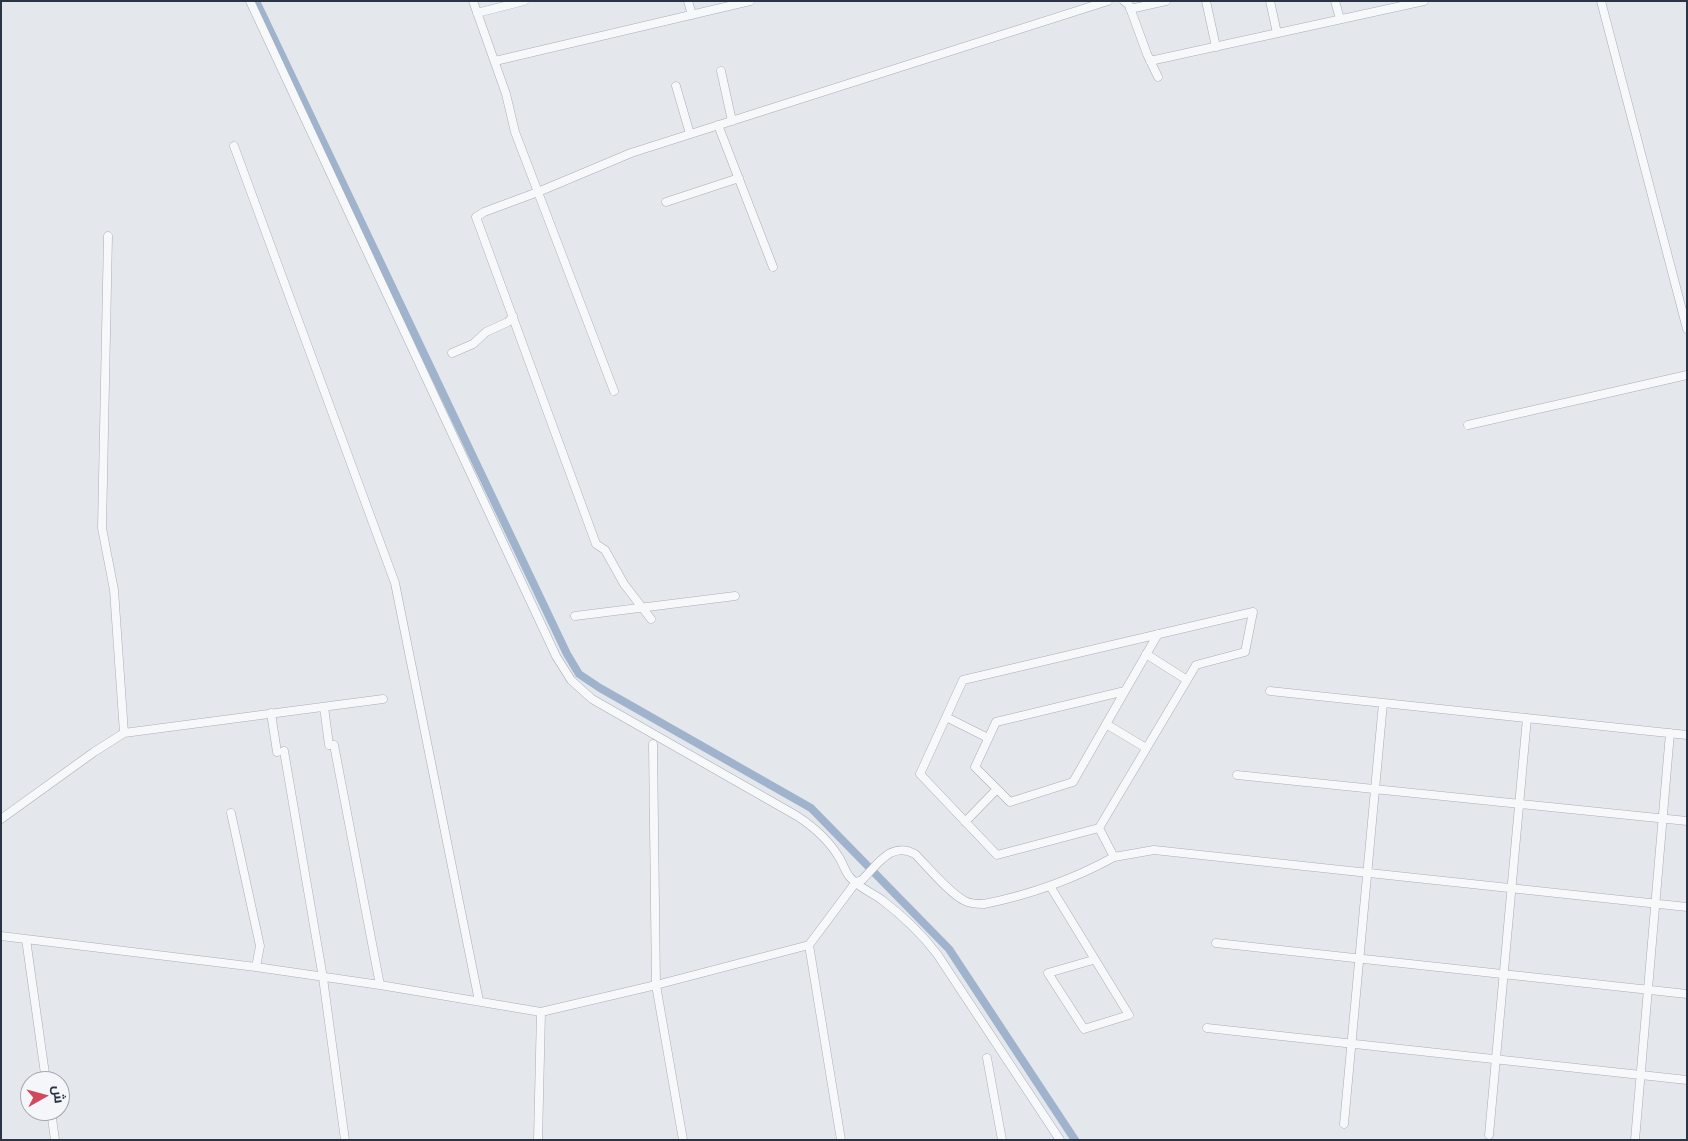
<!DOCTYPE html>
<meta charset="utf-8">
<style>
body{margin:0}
#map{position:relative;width:1688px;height:1141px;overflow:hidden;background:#e4e7ec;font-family:Ubuntu,Cairo,sans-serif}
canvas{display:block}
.frame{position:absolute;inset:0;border:2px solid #2b3445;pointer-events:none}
.north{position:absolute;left:20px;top:1071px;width:50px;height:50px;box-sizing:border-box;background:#f4f6f9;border:1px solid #a4a8b1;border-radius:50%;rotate:83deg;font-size:14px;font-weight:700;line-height:20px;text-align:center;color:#2b3445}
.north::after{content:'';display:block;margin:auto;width:18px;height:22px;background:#d1495b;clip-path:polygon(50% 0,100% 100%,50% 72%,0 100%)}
</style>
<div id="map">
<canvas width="1688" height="1141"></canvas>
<div class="frame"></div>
<div class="north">ش</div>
</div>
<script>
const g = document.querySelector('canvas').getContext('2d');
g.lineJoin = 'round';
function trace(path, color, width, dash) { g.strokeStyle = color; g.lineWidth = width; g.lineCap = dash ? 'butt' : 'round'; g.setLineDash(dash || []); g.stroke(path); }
const canal = new Path2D(`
 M256,1L567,654L579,674L600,688L811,808L949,949L1075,1140`);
const minor = new Path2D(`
 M250,1L556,656L571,680L592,699L797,816C814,827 829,840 840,859C843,864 845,871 849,876C857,887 871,892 882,900C903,916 921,933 937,954L1060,1140
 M473,1L506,94L515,132L614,391
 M688,1L692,15
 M1124,1L1129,5L1147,54L1158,77
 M1206,1L1216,47
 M1270,1L1277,33
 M1335,1L1340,19
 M1601,1L1687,329
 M1130,9L1166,1
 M477,13L524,1
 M495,61L750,1
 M1150,61L1424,1
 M721,71L732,121
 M676,86L690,134
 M718,125L773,267
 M234,146L395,583L479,1001
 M666,202L739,178
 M108,236L102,528L114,590L124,733
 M452,353L473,344L486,332L508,322L513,316
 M1468,425L1687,375
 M1253,612L1245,652L1196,665L1099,828L997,855L920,774L963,680Z
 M575,616L735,596
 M651,619L624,584L605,550L596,544L476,217L484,212L538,192L631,153L1108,1
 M1146,654L1187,680
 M1125,691L1073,782L1010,802L975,767L996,722L1125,691L1158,634
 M1270,691L1687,735
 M324,707L329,745
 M271,713L277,752
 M946,717L988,738
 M1106,724L1146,748
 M653,744L656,985L683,1140
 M334,745L380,985
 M284,751L323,978L345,1140
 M1237,775L1687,821
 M231,813L260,946L256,967
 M1,819L94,752L124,733L383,699
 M965,822L997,789
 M1099,828L1114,857L1154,850L1687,907
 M1050,886L1129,1015L1084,1029L1048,973L1093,960
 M1,936L256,967L380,985L541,1012L656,985L809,945L856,882L862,880C878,864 891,841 915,854C927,866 950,894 965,901C971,904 977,904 984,904C1029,895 1074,879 1114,857
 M26,939L46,1081
 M1216,943L1687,994
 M809,945L841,1140
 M1207,1028L1687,1080
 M987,1058L1002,1140
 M51,1111L55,1140
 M1344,1124L1383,703
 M1489,1135L1527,718
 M538,1140L541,1012
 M1635,1140L1670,733`);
trace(canal, '#9fb4cc', 8);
trace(minor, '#a9aeb7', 9);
trace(minor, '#f7f8fa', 8);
</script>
